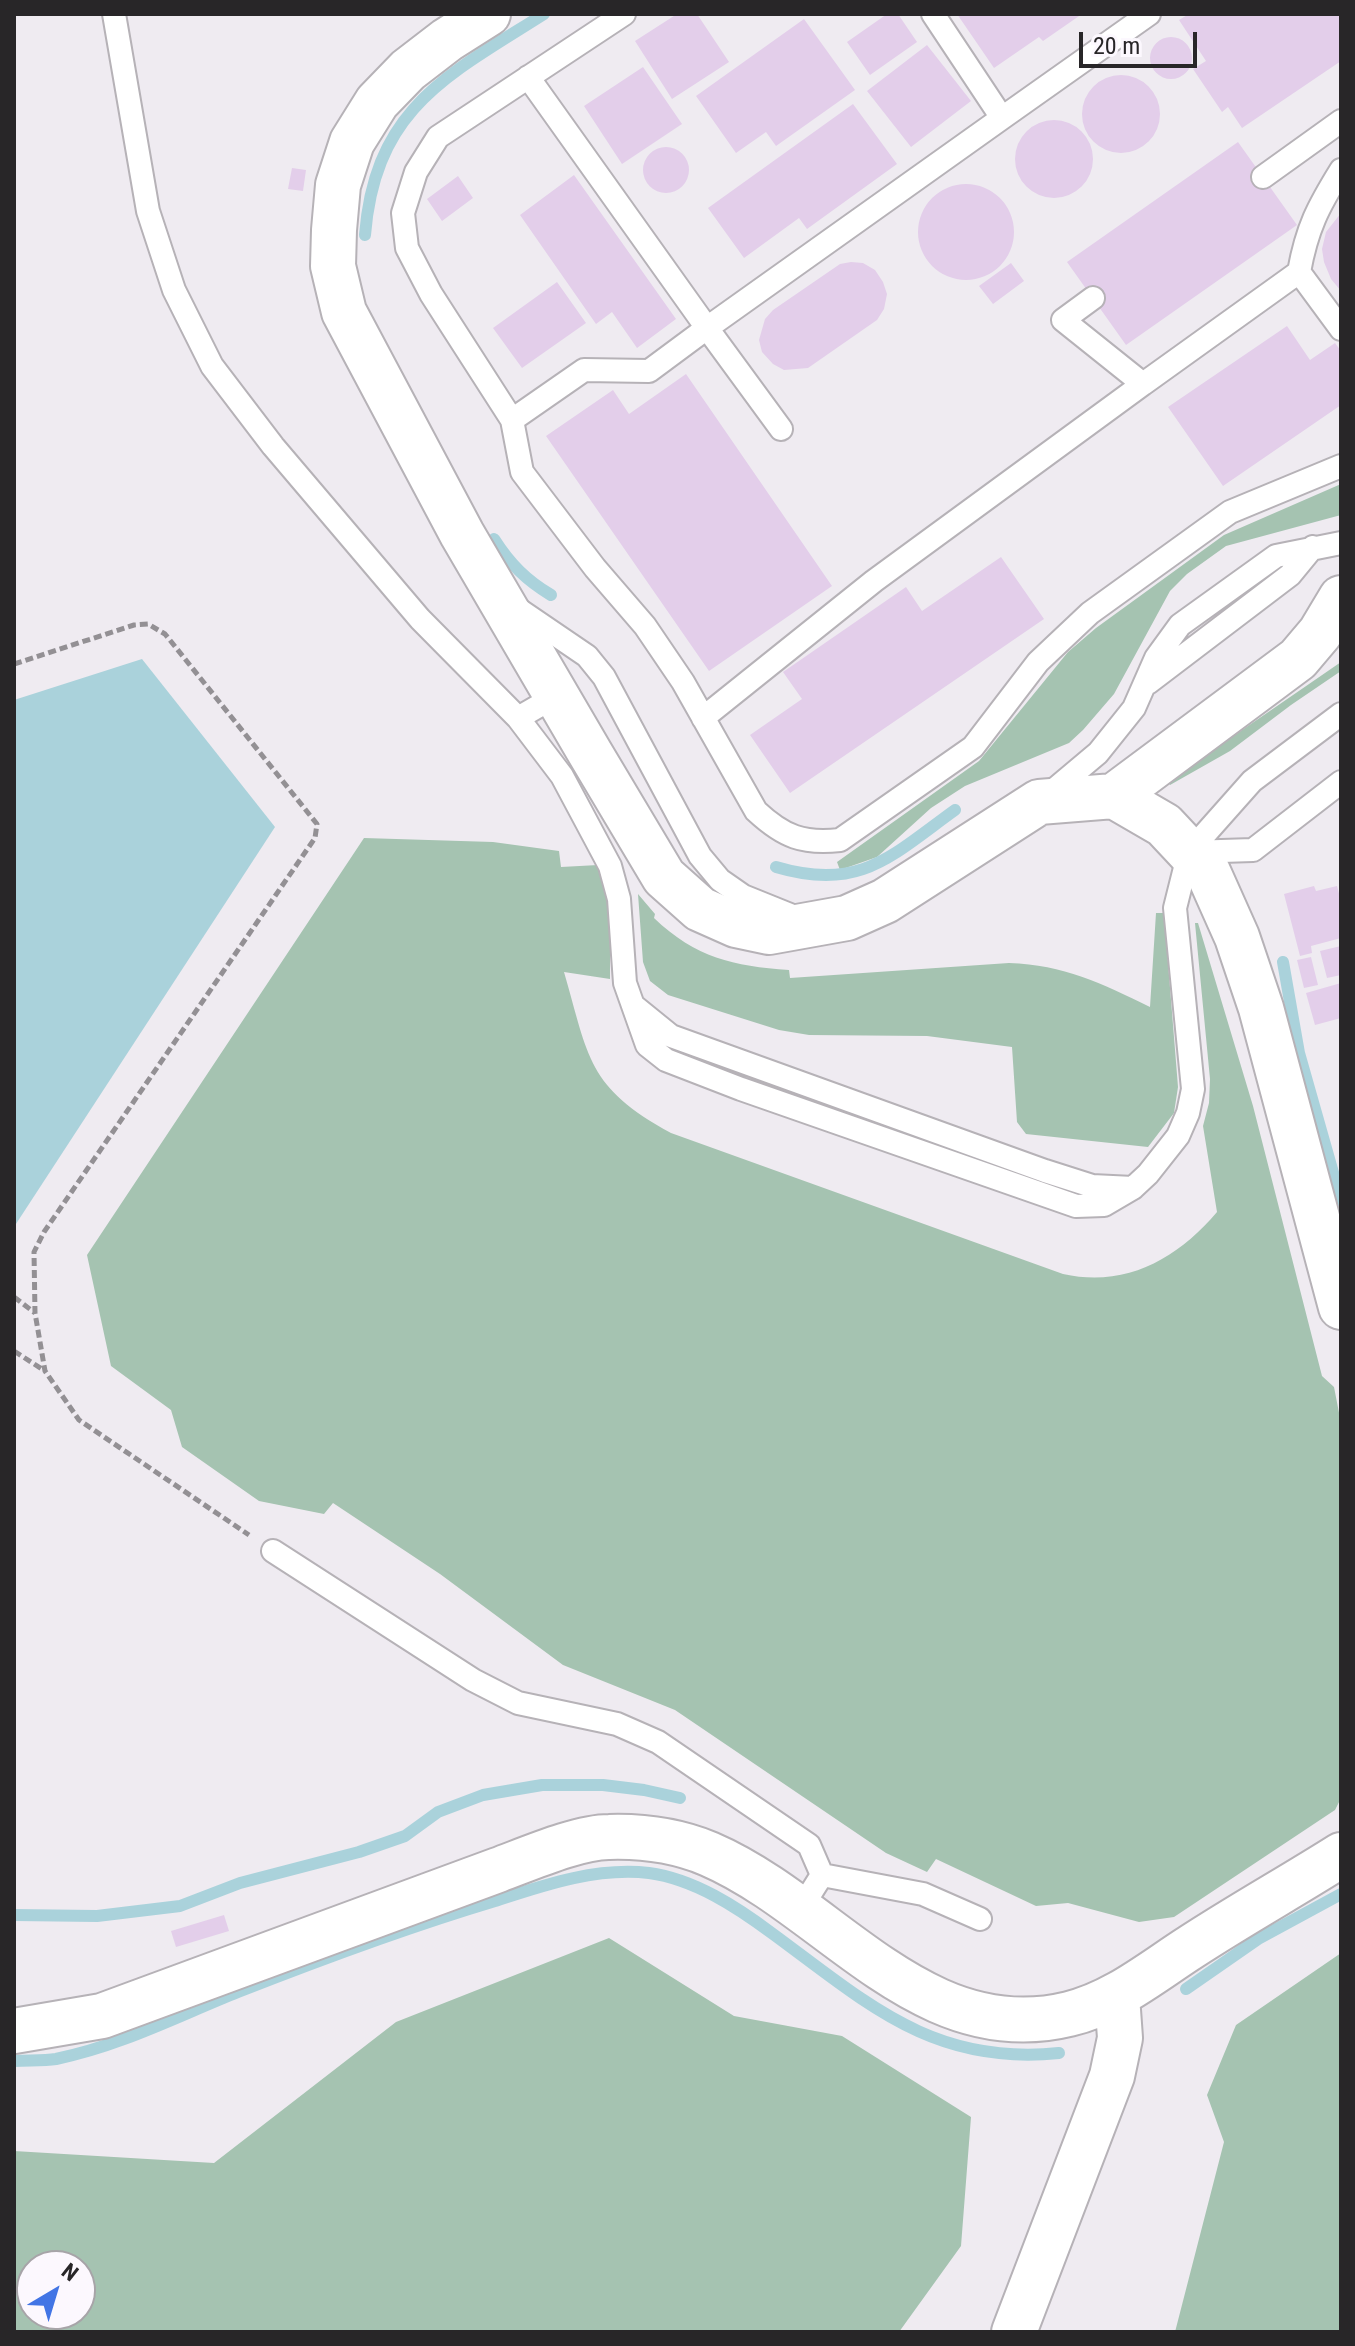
<!DOCTYPE html>
<style>
body{margin:0}
#map{position:relative;width:1355px;height:2346px;overflow:hidden;background:#efebf1;font-family:"Roboto Condensed",sans-serif}
canvas{display:block}
.frame{position:absolute;inset:0;border:16px solid #282628;pointer-events:none}
.north{position:absolute;left:16px;top:2250px;width:80px;height:80px;box-sizing:border-box;background:#fcf8fe;border:2px solid #a7a4a8;border-radius:50%;rotate:38deg;font-size:22px;font-weight:700;line-height:32px;text-align:center;color:#282628}
.north::after{content:'';display:block;margin:auto;width:28px;height:36px;background:#4275e5;clip-path:polygon(50% 0,100% 100%,50% 72%,0 100%)}
.scale{position:absolute;left:1079px;top:32px;width:118px;height:36px;box-sizing:border-box;border:4px solid #282628;border-top:0;padding-left:10px;font-size:24px;line-height:28px;white-space:nowrap;color:#282628;-webkit-text-stroke:6px #fcf8fe;paint-order:stroke}
</style>
<div id="map">
<canvas width="1355" height="2346"></canvas>
<div class="frame"></div>
<div class="north">N</div>
<div class="scale">20 m</div>
</div>
<script>
const g = document.querySelector('canvas').getContext('2d');
g.lineJoin = 'round';
function paint(path, color) { g.fillStyle = color; g.fill(path, 'evenodd'); }
function trace(path, color, width, dash) { g.strokeStyle = color; g.lineWidth = width; g.lineCap = dash ? 'butt' : 'round'; g.setLineDash(dash || []); g.stroke(path); }
const green = new Path2D(`
 M1341,484V515L1226,546L1187,574L1170,591L1114,694L1083,730L1069,743L965,786L931,808L877,857L840,870L837,862L979,761L1068,652L1096,628L1224,535Z
 M1341,662V671L1291,705L1230,751L1170,785L1168,781Z
 M364,838L493,842L559,851L561,867L598,865L610,909V979L564,972C589,1058 587,1087 671,1133L1063,1274C1126,1288 1177,1259 1217,1212L1203,1126L1209,1103L1210,1079L1195,923H1198L1253,1106L1322,1376L1334,1387L1341,1423V1798L1335,1810L1174,1917L1139,1922L1068,1903L1036,1906L936,1859L927,1872L886,1853L675,1710L563,1665L440,1574L333,1503L324,1514L259,1501L182,1447L171,1410L111,1366L87,1255Z
 M638,894L655,914L654,918C696,958 733,966 789,970L790,978L1009,963C1064,965 1101,983 1150,1007L1156,913H1164L1178,1087L1174,1113L1148,1147L1026,1134L1017,1122L1012,1047L927,1036L809,1035L779,1030L668,995L650,981L643,962Z
 M609,1938L734,2016L842,2036L971,2117L961,2246L899,2332H14V2151L214,2163L396,2022ZM80,2266V2314H32V2266Z
 M1341,1953V2332H1175L1224,2142L1207,2095L1236,2025Z`);
const water = new Path2D(`
 M142,659L275,827L14,1227V700Z`);
const stream = new Path2D(`
 M365,235C375,108 448,75 544,14
 M494,539C510,564 526,580 551,595
 M776,867C860,892 891,856 955,810
 M1283,962L1299,1053L1341,1201
 M14,1915L97,1916L180,1906L240,1883L359,1852L405,1836L438,1812L483,1795L542,1785H603L644,1790L680,1798
 M1186,1989L1258,1939L1341,1894
 M14,2061C28,2060 43,2061 56,2059C120,2046 178,2016 238,1992C322,1959 408,1927 495,1901C544,1885 596,1867 649,1873C694,1879 737,1907 773,1934C867,2003 933,2066 1059,2053`);
const building = new Path2D(`
 M677,14H697L729,62L672,99L635,41Z
 M887,14H898L917,42L870,75L847,42Z
 M957,14H1082L1043,41L1039,37L994,68Z
 M1189,14H1341V61L1242,128L1228,107L1222,112L1193,69L1206,61L1179,20Z
 M804,19L855,90L776,146L766,132L736,153L696,96Z
 M1150 58a21 21 0 1 1 42 0a21 21 0 1 1-42 0Z
 M927,45L971,101L911,147L867,91Z
 M643,67L682,124L622,164L584,106Z
 M1082 114a39 39 0 1 1 78 0a39 39 0 1 1-78 0Z
 M853,104L897,164L807,229L799,218L744,258L708,208Z
 M1015 159a39 39 0 1 1 78 0a39 39 0 1 1-78 0Z
 M1238,142L1297,225L1126,345L1067,262Z
 M643 170a23 23 0 1 1 46 0a23 23 0 1 1-46 0Z
 M292,168L306,170L303,191L288,189Z
 M574,175L676,319L637,348L612,312L596,324L520,215Z
 M458,176L473,198L442,221L427,199Z
 M918 232a48 48 0 1 1 96 0a48 48 0 1 1-96 0Z
 M1341,213V291L1331,279L1324,262L1322,249L1326,232Z
 M851,262L863,263L875,270L883,282L887,294L884,309L877,320L808,368L784,370L773,364L762,352L759,340L765,319L773,310L840,264Z
 M1011,263L1024,281L993,304L979,286Z
 M557,282L586,323L522,368L493,328Z
 M1287,326L1310,360L1335,343L1341,351V405L1223,486L1168,407Z
 M686,374L832,586L709,671L546,436L613,390L629,414Z
 M1001,557L1044,619L790,793L750,735L802,699L783,672L906,587L922,611Z
 M1314,886L1316,891L1337,886L1341,901V938L1311,946L1312,953L1300,956L1284,894Z
 M1341,946V975L1327,978L1320,951Z
 M1311,957L1318,985L1304,988L1297,960Z
 M1341,983V1018L1315,1025L1306,993Z
 M224,1915L229,1931L176,1947L171,1931Z`);
const path = new Path2D(`
 M14,664L134,625L148,624L165,634L317,824L315,838L44,1232L34,1252L35,1313L45,1371L79,1420L249,1535
 M14,1297L35,1313
 M14,1351L45,1371`);
const service = new Path2D(`
 M114,14L148,211L174,290L212,366L273,446L420,619L518,718L556,696
 M624,14L438,137L416,172L403,213L407,248L431,294L512,420L522,472L595,568L645,626L683,682L756,811C784,837 803,844 840,840L973,747L1038,662L1090,613L1230,512L1341,466
 M933,14L1002,118L1149,14
 M528,77L707,328L1002,118
 M1263,177L1341,121
 M1299,272L1341,329
 M1093,298L1063,320L1143,384L1299,272C1307,228 1318,207 1341,170
 M512,420L584,370L649,371L707,328L781,429
 M515,607L587,656L604,677L700,856L720,880L743,896L800,919
 M1148,683L1290,575L1313,547
 M518,718L562,776L610,866L619,899L625,983L647,1045L666,1060L741,1089L1076,1206L1104,1205L1133,1188L1148,1174L1178,1136L1188,1113L1193,1089L1175,908L1189,852L1252,781L1341,714
 M703,718L874,581L1143,384
 M1048,795L1098,753L1134,708L1156,658L1180,625L1276,556L1341,543
 M1190,852L1253,850L1341,782
 M634,1006L671,1036L1045,1171L1092,1186L1133,1188
 M273,1551L473,1680L518,1703L617,1724L658,1742L809,1845L822,1875L800,1910
 M822,1875L923,1894L980,1919`);
const minor = new Path2D(`
 M488,14L447,40L408,70L377,102L352,142L338,185L334,230L333,266L344,312L462,534L590,753L664,877L700,909L736,925L769,932L847,918L885,901L1039,802L1114,796L1298,659L1320,633L1341,598
 M1114,796L1164,825L1208,872L1237,937L1261,1008L1341,1307
 M14,2031L102,2016L498,1870C528,1859 578,1837 609,1837C643,1836 678,1841 709,1854C830,1906 922,2050 1069,2014C1115,2003 1152,1972 1191,1947C1240,1915 1292,1886 1341,1855
 M1014,2332L1112,2076L1120,2038L1117,1996`);
paint(green, '#a5c3b1');
paint(water, '#aad2db');
trace(stream, '#aad2db', 12);
paint(building, '#e3ceea');
trace(service, '#b6b2b7', 26);
trace(minor, '#b6b2b7', 48);
trace(path, '#939094', 5, [8, 4]);
trace(service, '#fff', 22);
trace(minor, '#fff', 44);
</script>
